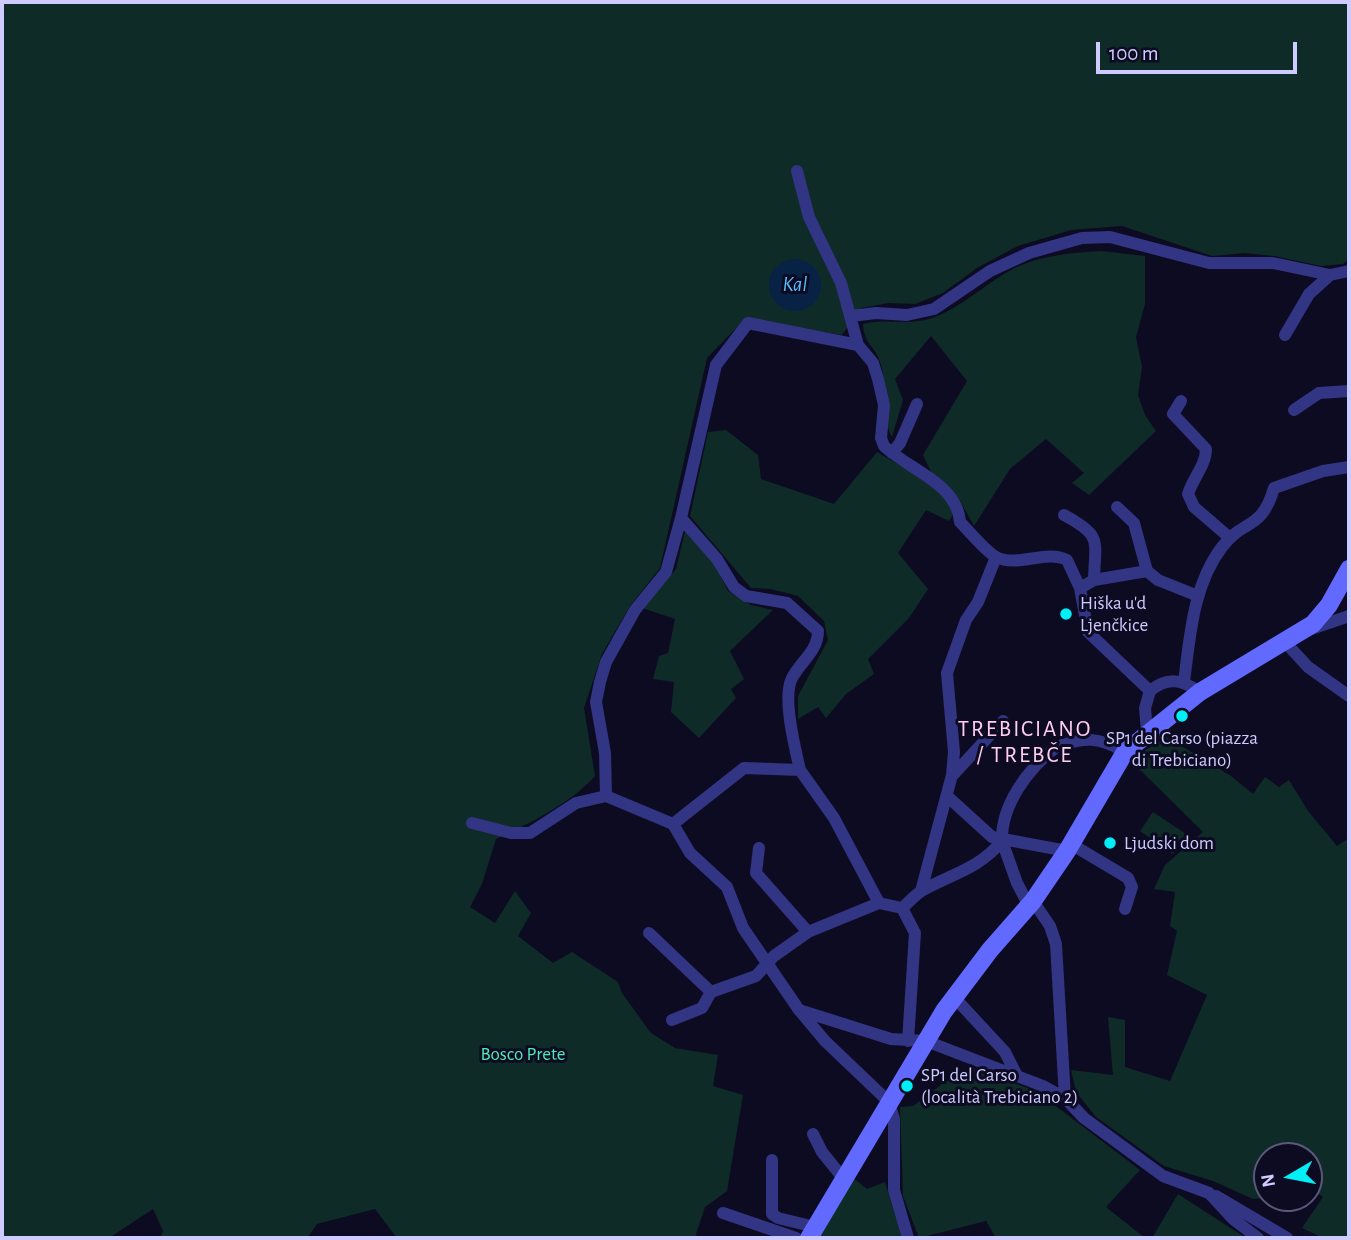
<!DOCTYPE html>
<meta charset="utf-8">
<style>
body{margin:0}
#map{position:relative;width:1351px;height:1240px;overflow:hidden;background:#0d0b21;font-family:"Alegreya Sans",sans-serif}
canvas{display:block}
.frame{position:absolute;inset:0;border:4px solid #cdcbff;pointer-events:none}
.north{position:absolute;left:1253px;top:1142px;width:70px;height:70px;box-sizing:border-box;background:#0d0b21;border:2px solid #5a587a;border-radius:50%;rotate:260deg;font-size:19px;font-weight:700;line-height:28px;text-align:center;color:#cdcbff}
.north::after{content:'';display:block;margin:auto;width:24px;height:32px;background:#00eef6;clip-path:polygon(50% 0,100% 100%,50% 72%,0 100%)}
.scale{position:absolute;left:1096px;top:42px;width:201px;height:32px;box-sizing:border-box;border:4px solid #cdcbff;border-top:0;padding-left:9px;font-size:21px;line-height:24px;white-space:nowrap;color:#cdcbff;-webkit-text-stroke:5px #0d0b21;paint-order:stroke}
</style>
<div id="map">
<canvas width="1351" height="1240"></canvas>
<div class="frame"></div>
<div class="north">N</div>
<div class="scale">100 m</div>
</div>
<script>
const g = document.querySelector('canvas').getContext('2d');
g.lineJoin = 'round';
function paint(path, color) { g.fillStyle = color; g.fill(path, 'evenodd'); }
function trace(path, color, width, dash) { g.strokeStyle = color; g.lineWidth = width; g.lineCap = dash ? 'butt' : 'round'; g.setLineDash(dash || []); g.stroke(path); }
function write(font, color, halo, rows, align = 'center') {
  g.font = font + ' "Alegreya Sans",sans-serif'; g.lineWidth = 6; g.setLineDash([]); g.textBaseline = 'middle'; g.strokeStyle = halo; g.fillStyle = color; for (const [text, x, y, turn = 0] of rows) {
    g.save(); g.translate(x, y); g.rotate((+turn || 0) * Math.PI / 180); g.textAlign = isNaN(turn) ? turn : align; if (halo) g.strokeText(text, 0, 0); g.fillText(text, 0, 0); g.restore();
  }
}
const green = new Path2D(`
 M2,2L1349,3V259L1343,264L1321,266L1274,256L1245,253L1212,256L1122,226L1071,230L1018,246L977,268L943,293L915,304L889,303L861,308L842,335L744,320L707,358L660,568L630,606L602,654L584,708L595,776C570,804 530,823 496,839L482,884L470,907L495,923L515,891L531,913L518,936L553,963L572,952L618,982L622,993L651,1033L675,1048L718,1055L713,1086L743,1095L727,1191L705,1207L696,1234L697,1238H397L375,1209L317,1224L307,1238H160L163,1231L153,1209L109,1238H2Z
 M1101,251L1145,256V304L1136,337L1142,367L1138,395L1145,415L1156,431L1089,495L1072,483L1084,473L1046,439L1010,469L974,526L959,499L931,472L923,455L967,381L931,336L895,379L903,400L892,437C881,417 889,386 880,362C875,345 864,345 863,324C886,318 909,326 932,318C961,308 985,284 1011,270C1040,255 1070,253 1101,251Z
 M726,430L758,455L761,479L834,504L877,452C903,468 940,484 954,513L949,521L926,510L898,553L928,589L909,618L868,659L874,674L846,694L826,718L818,707L798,719V696L828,640L824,621L798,596L771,589L751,588L690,516L708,432Z
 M685,531L715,565L728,591L751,605L773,610L730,651L744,679L731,689L736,698L699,738L671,712L674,682L653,679L659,656L668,653L675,619L642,608L676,569Z
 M1165,736L1231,776L1253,794L1265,777L1279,787L1289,780L1308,811L1337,846L1349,838L1347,1238H1323L1302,1228L1323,1197L1309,1188V1156H1267V1198H1270L1253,1199L1213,1181L1164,1166L1096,1117L1076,1092L1071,1070L1113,1075L1108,1017L1125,1020V1067L1170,1081L1207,995L1167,975L1177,931L1170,926L1175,892L1154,889L1165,865L1203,832L1131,761Z
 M1153,812L1186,834L1173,854L1140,831Z
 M974,1069L1036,1091L1140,1170L1106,1207L1145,1238H996L986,1221L919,1238L903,1196L900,1107L913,1106L946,1081L964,1082Z
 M853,1178L867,1189L885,1182L902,1238H819Z
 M1178,1194L1246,1238H1152Z`);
const water = new Path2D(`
 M769 285a26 26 0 1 1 52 0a26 26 0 1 1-52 0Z`);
const street = new Path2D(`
 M797,171L809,217L841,283L858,345L873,363L878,379L884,405L881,438L884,446C909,470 957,483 960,522C971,533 984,550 996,557C1018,568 1046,549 1067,560L1080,588L1088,632L1150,691L1145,708L1147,732
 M851,316L876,313L907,315L934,309L990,271L1029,253L1082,238L1110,237L1209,263H1273L1330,275L1349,271
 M1285,335L1309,294L1330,275
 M1181,401L1173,414L1206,449C1206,465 1193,478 1188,494L1194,507L1230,538
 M1294,410L1319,393L1349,391
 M892,453L900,443L917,404
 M1117,507L1134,523L1147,571
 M1064,515C1103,536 1095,540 1094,580
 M1080,588L1094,580L1147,571L1158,580L1198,596
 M1308,630L1349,616
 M1286,643L1308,667L1349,696
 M1184,682C1190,636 1193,585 1222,547C1244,518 1261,532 1274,488L1323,471L1349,467
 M1150,691C1168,676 1182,680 1200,692
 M800,770C795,748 782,697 792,678C801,661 818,651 818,631L787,603L746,596L734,587L717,559L681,518L716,365L748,323L858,345
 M953,775L1003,721
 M606,796L605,753L596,702L600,682L606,662L635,610L666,572L681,518
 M947,796L992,837L1067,851
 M472,823L511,833H530L576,803L606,796L673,824L690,853L727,887L743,928L799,1010L891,1039L926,1041L1043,1086L1065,1098L1084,1118L1163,1176L1209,1193L1233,1219L1258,1238
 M673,824L744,768L800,770L834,818L879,903L902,908C909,902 916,894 923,890C952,874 980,868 1002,841C1001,805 1028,769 1055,748C1083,736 1100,737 1125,752
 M1002,841L1017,883L1029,906
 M1071,844L1128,878L1132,887L1125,909
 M759,848L756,873L808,932
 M921,891L952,775L954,752L947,673L966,620L978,602L996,557
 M1033,901L1050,926L1056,944L1065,1098
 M902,908L915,933L908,1041
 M649,933L711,992
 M954,997L1005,1052L1016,1074
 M799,1010L825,1041L889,1102L894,1119V1190L908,1238
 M672,1020L702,1008L711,992L756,976L774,956L808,932L879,903
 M813,1134L822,1152L843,1178
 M772,1160V1214L778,1218L815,1227
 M1216,1196L1287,1238
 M723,1213L796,1238`);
const secondary = new Path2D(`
 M809,1238L944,1011L990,950L1033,901L1067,851L1125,752L1200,692L1313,624L1329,605L1349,569`);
const markers = [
 [1066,614,7,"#00eef6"],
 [1182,716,7,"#00eef6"],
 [1110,843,7,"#00eef6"],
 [907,1086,7,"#00eef6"]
];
const poiNames = [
 ["Hiška u'd",1080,603],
 ["Ljenčkice",1080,625],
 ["SP1 del Carso (piazza",1182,738,"center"],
 ["di Trebiciano)",1182,760,"center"],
 ["Ljudski dom",1124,843],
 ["SP1 del Carso",921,1075],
 ["(località Trebiciano 2)",921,1097]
];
const parkNames = [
 ["Bosco Prete",523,1054]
];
const waterNames = [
 ["Kal",795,285]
];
const quarterNames = [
 ["TREBICIANO",1025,729],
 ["/ TREBČE",1025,755]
];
paint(green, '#0e2b28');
paint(water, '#072244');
trace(street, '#323484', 12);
trace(secondary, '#6269ff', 18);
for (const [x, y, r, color] of markers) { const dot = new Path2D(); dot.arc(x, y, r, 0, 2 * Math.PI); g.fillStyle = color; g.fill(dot); trace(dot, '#0d0b21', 2.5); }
write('19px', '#cdcbff', '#0d0b21', poiNames, 'left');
write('19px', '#4de9b7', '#0d0b21', parkNames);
write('italic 21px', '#59beff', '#0d0b21', waterNames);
g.letterSpacing = '2px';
write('23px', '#ffcdf0', '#0d0b21', quarterNames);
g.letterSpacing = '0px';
</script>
